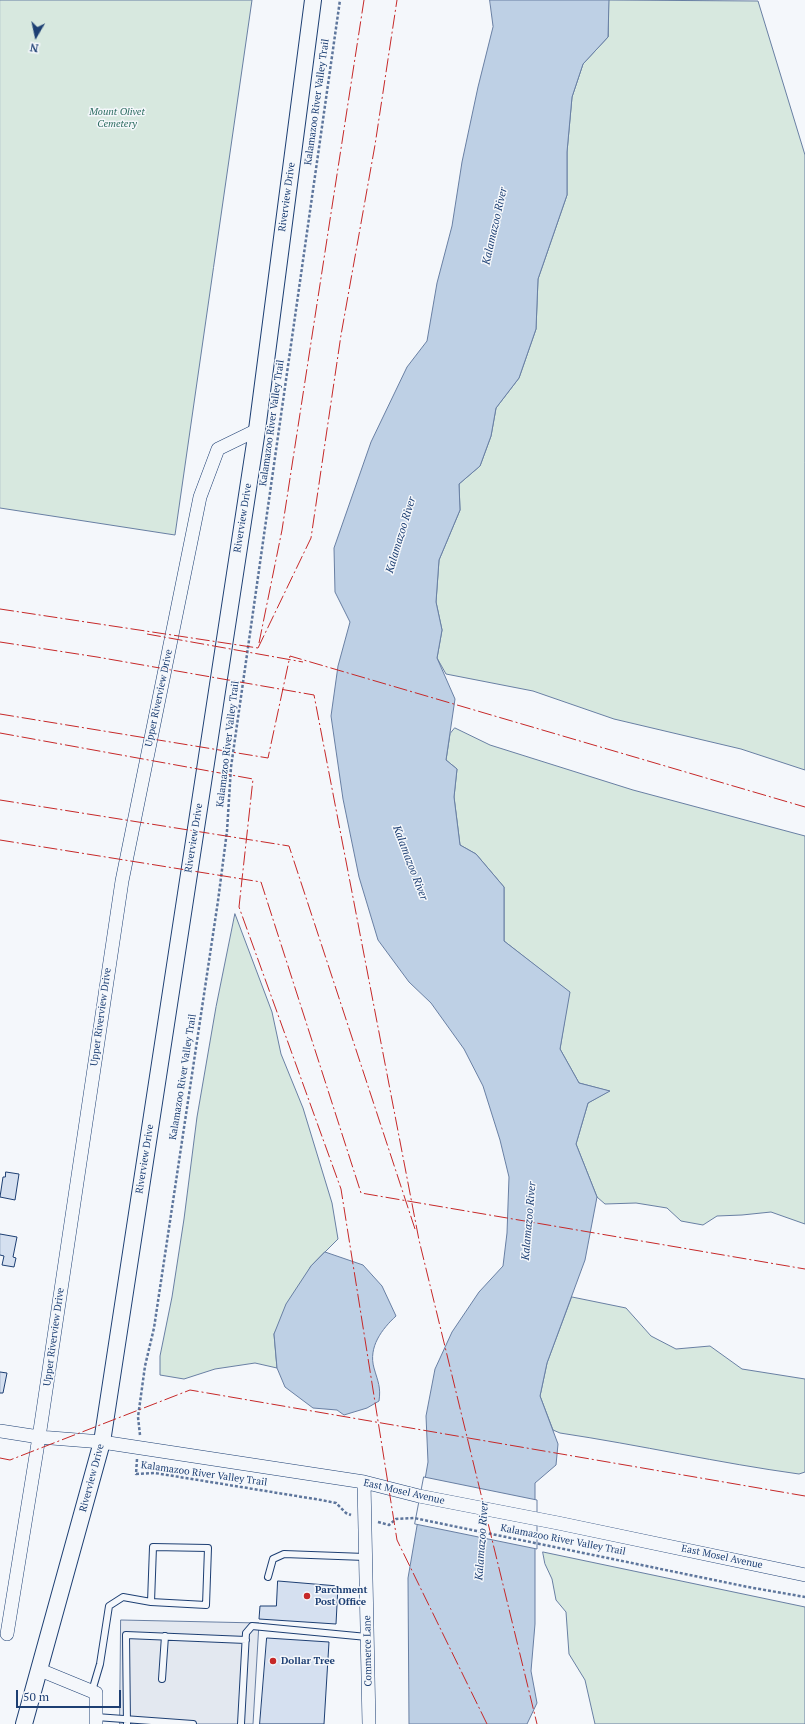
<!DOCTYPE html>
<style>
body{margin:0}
#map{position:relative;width:805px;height:1724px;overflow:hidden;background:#f4f7fb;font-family:"PT Serif",serif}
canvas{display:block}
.north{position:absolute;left:16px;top:16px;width:40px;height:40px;-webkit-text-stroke:3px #f4f7fb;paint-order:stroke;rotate:189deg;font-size:11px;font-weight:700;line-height:16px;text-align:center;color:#1d3f73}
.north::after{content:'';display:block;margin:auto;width:14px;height:18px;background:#1d3f73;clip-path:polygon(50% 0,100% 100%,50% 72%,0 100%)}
.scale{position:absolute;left:16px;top:1690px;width:105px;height:18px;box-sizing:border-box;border:2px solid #1d3f73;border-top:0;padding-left:5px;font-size:12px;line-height:14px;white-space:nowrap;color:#1d3f73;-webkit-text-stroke:3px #f4f7fb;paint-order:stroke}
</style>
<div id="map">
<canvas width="805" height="1724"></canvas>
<div class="north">N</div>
<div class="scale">50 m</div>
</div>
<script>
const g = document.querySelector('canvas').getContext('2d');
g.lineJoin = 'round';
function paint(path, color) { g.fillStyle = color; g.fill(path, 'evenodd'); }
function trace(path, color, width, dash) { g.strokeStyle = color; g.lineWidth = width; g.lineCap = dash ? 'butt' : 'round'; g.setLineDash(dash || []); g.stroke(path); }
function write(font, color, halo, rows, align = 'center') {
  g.font = font + ' "PT Serif",serif'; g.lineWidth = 3; g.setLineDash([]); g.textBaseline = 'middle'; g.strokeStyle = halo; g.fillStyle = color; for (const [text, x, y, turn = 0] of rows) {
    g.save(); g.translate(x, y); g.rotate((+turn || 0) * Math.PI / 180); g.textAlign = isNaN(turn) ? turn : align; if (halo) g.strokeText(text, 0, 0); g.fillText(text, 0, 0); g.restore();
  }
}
const green = new Path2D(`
 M0,0H252L175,535L0,508Z
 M609,0L758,1L805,155V770L741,749L614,719L533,691L446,674L437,658L442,630L436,602L439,560L460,510L459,484L480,466L491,436L496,408L519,378L536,329L538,279L567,195V152L572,97L583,64L608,37Z
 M455,728L490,745L633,790L805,836V1224L771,1212L742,1215L717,1216L703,1225L681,1221L667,1208L636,1203L605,1204L597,1197L576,1144L588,1103L609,1091L579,1083L560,1049L569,992L504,941V887L476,854L460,845L454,797L457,769L446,760L450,734Z
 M235,914L272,1012L281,1054L303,1108L332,1203L338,1239L311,1266L274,1334L277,1368L255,1363L215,1369L184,1379L160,1375V1356L172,1297L184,1219L197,1117L216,1007Z
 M572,1297L626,1308L651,1336L676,1349L710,1346L742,1369L805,1379V1472L799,1474C719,1463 640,1445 560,1433L553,1430L540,1396L547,1363Z
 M543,1552L805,1607V1724H595L585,1680L569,1654L566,1612L556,1600L552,1579L545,1564Z`);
const parking = new Path2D(`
 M121,1620L259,1623L253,1724H120Z`);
const water = new Path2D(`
 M490,0H609L608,37L583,64L572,97L567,152V195L538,279L536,329L519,378L496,408L491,436L480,466L459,484L460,510L439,560L436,602L442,630L437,658L455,699L446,760L457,769L454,797L460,845L476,854L504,887V941L570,992L560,1049L579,1083L610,1091L588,1103L576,1144L597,1197L585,1260L547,1363L540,1396L558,1444L556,1465L535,1483V1624L531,1671L537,1703L527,1724H409L408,1578L428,1462L426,1416L435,1369L452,1332L479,1292L503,1266L507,1233L509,1177L500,1140L483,1086L464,1049L431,1003L409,982L378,940L359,877L343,799L331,716L338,666L350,622L335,592L334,548L371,442L407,367L427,341L437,283L452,226L462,162L478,87L493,27Z
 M325,1252L363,1265L382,1286L396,1316C382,1329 368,1347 374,1368C378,1382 381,1387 379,1401L367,1408L344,1415L337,1410L313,1408L285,1387L277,1368L274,1334L286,1304L311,1266Z`);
const pier = new Path2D(`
 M424,1477L537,1500V1549L415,1524Z`);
const building = new Path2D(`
 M6,1172L19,1174L15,1200L0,1197L3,1177H5Z
 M0,1234L17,1237L13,1257L16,1258L14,1267L2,1265L4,1256L0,1255Z
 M0,1372L7,1373L3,1393H0Z
 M278,1581L338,1586L336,1624L259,1619L260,1606H276Z
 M267,1638L329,1642L324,1724H260Z`);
const path = new Path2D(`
 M140,1435L138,1417L145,1366L154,1328L218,901L227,831L231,767L340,0
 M137,1459L136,1474L155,1473L321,1500L336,1503L346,1513L351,1515
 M378,1522L389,1525L396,1519L414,1518L748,1587L805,1597`);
const service = new Path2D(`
 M268,1577L273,1559L284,1554L365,1557
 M162,1679L165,1636
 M92,1691L100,1664L109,1606L123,1597L151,1602L206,1605L208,1548L153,1547L151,1602
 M96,1717L193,1724
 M127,1724L126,1635L246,1640
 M241,1724L246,1633L252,1626L367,1637`);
const minor = new Path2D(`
 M0,1431L39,1437L102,1442L364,1482L419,1496L558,1523L805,1575
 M364,1482L369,1724
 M7,1634L39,1437L122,881L200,497L218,449L257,430
 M40,1670L96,1693V1724`);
const tertiary = new Path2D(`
 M24,1724L102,1442L257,430L313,0`);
const power = new Path2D(`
 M0,609L258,648
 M147,634L303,662
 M0,642L97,657L314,695L419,1240L537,1724
 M259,643L282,530L364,0
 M258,648L311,538L341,335L375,145L397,0
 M0,714L268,758L290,656L805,807
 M0,733L253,779L239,907L341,1189L397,1540L487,1724
 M0,800L289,846L415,1229
 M0,840L261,882L361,1193L805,1269
 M0,1458L10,1460L190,1390L805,1496`);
const markers = [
 [307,1596,4,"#c62828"],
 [273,1661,4,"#c62828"]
];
const streetNames = [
 ["Kalamazoo River Valley Trail",317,102,-82],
 ["Riverview Drive",287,197,-82],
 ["Kalamazoo River Valley Trail",272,423,-82],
 ["Riverview Drive",243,518,-81],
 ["Upper Riverview Drive",159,698,-78],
 ["Kalamazoo River Valley Trail",228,744,-83],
 ["Riverview Drive",194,838,-81],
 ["Upper Riverview Drive",101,1017,-82],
 ["Kalamazoo River Valley Trail",183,1077,-81],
 ["Riverview Drive",145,1159,-81],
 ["Upper Riverview Drive",54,1337,-82],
 ["Kalamazoo River Valley Trail",204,1474,8],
 ["Riverview Drive",92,1478,-75],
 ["East Mosel Avenue",404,1492,13],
 ["Kalamazoo River Valley Trail",563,1540,11],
 ["East Mosel Avenue",722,1557,12],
 ["Commerce Lane",368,1651,-91]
];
const parkNames = [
 ["Mount Olivet",117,112],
 ["Cemetery",117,124]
];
const poiNames = [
 ["Parchment",315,1590],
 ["Post Office",315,1602],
 ["Dollar Tree",281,1661]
];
const waterNames = [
 ["Kalamazoo River",495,226,-77],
 ["Kalamazoo River",401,535,-73],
 ["Kalamazoo River",410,863,69],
 ["Kalamazoo River",529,1221,-85],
 ["Kalamazoo River",482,1541,-86]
];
paint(green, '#d7e8df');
trace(green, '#687fa3', 1);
paint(parking, '#e3e8f0');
trace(parking, '#687fa3', 1);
paint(water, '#bed0e5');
trace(water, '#687fa3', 1);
paint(pier, '#f4f7fb');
trace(pier, '#687fa3', 1);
paint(building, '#d5e0f0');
trace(building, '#1d3f73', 1);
trace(service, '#1d3f73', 8);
trace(minor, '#1d3f73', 14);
trace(tertiary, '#1d3f73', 18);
trace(path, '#5e769c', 2.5, [3, 2]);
trace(service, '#f4f7fb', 6);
trace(minor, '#f4f7fb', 13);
trace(tertiary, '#f4f7fb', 16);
trace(power, '#c62828', 1, [14, 3, 2, 3]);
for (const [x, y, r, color] of markers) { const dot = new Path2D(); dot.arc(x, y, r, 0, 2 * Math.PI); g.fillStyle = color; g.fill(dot); trace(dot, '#f4f7fb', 1.5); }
write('10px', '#1d3f73', '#f4f7fb', streetNames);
write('italic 10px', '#2c6c60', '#f4f7fb', parkNames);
write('bold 10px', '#1d3f73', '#f4f7fb', poiNames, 'left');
write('italic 11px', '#1d3f73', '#f4f7fb', waterNames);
</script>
